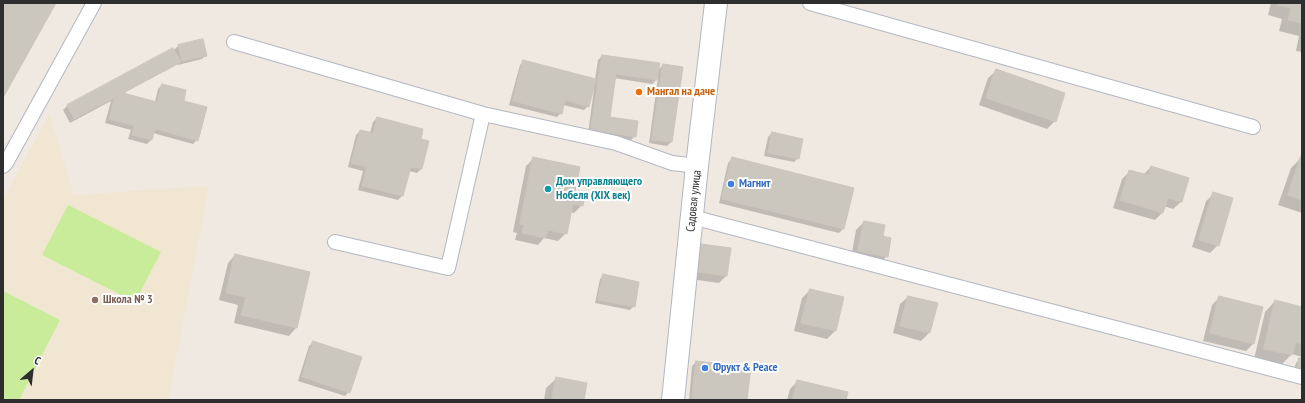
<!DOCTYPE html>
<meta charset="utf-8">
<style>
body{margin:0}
#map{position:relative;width:1305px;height:403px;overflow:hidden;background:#efe9e1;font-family:"PT Sans Narrow",sans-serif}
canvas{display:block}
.frame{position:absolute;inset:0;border:4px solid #2e2e2e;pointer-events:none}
.north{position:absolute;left:12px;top:351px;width:40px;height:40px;-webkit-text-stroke:3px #fff;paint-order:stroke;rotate:28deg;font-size:11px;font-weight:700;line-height:16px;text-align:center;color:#2e2e2e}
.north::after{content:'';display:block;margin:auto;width:14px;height:18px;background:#2e2e2e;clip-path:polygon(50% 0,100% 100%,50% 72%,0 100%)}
</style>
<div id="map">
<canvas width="1305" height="403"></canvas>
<div class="frame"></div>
<div class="north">С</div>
</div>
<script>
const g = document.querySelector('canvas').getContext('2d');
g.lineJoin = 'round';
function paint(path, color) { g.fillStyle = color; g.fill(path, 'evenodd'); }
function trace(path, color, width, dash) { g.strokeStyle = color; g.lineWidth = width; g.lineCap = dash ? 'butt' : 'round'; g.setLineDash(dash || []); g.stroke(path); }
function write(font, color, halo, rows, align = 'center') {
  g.font = font + ' "PT Sans Narrow",sans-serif'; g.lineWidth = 4; g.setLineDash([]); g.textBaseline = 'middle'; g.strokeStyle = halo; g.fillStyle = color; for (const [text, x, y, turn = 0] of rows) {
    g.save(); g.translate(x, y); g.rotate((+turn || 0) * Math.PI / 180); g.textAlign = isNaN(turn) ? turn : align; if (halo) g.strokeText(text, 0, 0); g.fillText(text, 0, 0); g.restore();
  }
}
const education = new Path2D(`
 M49,114L74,195L209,186L168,400H3V200Z`);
const pitch = new Path2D(`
 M68,205L161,252L135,302L42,255Z
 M3,291L60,320L19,400H3Z`);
const shadow = new Path2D(`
 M1271,3H1302V52L1296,51L1299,36L1279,31L1282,19L1268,15Z
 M178,46L206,55L202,59L178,65V64L122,94L155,102L158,89L162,85L182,102L197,140L193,144L153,133L151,140L147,144L128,139L131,130L105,123L111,101L70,123L63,110L67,106L172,49L173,51Z
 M602,56L657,71L663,65L682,68L671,142L667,146L649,143L658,78L652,84L614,78L609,118L635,136L631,140L588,134L594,89H593L588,106L584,110L563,105L561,113L557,117L509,105L520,65L524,61L595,80L598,60Z
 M996,71L1055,121L1047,129L979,105L988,78Z
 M377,118L420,139L428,141L421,169L417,173L409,171L402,196L398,200L358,190L363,171L348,167L356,135L360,131L370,133L373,122Z
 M772,133L798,158L794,162L764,156L768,137Z
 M1301,158H1302V213L1278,205L1291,168Z
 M533,159L574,193L582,205L574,213L570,212L566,233L558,241L544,238L538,245L515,240L517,233L513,232L526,166Z
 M732,159L853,188L843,229L839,233L719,203L728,163Z
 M1151,167L1181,202L1173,209L1164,206L1162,213L1155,220L1113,208L1122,179L1130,171L1143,175Z
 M1214,194L1218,245L1210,253L1192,247L1206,201Z
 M864,222L882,237L887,256L879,264L851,258L856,230Z
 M701,245L727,275L719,283L690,279L694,253Z
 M235,255L309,273L296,328L289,336L234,323L238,305L219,300L228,263Z
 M604,275L634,306L630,310L595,303L600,279Z
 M810,290L843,298L835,331L827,339L794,331L802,298Z
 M908,297L929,333L921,341L893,333L900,304Z
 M1220,297L1253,344L1246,351L1203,341L1212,305Z
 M1275,301L1302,308V357L1292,354L1281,365L1254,359L1265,312Z
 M313,342L349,392L345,396L298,381L309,346Z
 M1300,359H1302V375L1293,373L1296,363Z
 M696,362L746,400H689L692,366Z
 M557,378L583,400H544L546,388Z
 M798,381L845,400H787L790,389Z`);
const building = new Path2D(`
 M3,3H56L3,98Z
 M1278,3H1302V23L1288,20L1291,8L1278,5Z
 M203,39L207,56L182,61L178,45Z
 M173,48L181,62L74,119L67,105Z
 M602,55L660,63L657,80L616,74L610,117L638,121L636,137L591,130Z
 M523,60L596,79L589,107L565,100L562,114L513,101Z
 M663,64L683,67L678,101L658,98Z
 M996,69L1065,93L1056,122L986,98Z
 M162,84L186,90L184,101L207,107L198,141L155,129L152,140L132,135L134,126L109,119L114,99L123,93L157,102Z
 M658,98L678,101L672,142L652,140Z
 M377,117L423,129L421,139L429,141L422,169L411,167L403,196L362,186L367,167L351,163L360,130L373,133Z
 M772,132L803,139L799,159L768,153Z
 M1301,156L1302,157V200L1288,195Z
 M533,157L580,167L575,192L585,194L583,206L573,204L567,234L548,230L546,238L522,233L524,225L520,224Z
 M732,157L854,188L844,229L722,199Z
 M1151,166L1189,178L1182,202L1168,198L1163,213L1120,200L1129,170L1148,175Z
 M1213,192L1233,198L1219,246L1199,240Z
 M864,221L885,225L883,236L891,238L888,257L858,251Z
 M701,244L731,248L727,276L698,272Z
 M235,254L310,272L297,328L241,315L246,297L226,293Z
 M603,274L639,282L635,307L598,300Z
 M810,289L844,297L836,331L801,323Z
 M908,296L938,303L930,333L900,326Z
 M1219,296L1263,307L1254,344L1210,333Z
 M1275,300L1302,307V344L1296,342L1292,355L1264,349Z
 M313,341L362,357L350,393L302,377Z
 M1299,358H1302V370L1297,369Z
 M696,361L751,367L747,400H692Z
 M556,377L587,383L584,400H552Z
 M797,380L848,392L846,400H793Z`);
const service = new Path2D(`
 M810,3L1253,127
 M234,42L483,114L616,143L672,163L697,166
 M3,166L6,163L94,3
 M692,217L1302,377
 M335,242L448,268L483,114`);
const minor = new Path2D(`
 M673,400L697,166L716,3`);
const markers = [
 [639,92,4,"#e8710a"],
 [731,184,4,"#3f7fe0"],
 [548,189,4,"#0f9aa8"],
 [95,300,4,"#8d6e63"],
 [705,368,4,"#3f7fe0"]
];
const foodNames = [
 ["Мангал на даче",647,92]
];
const cultureNames = [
 ["Дом управляющего",556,182],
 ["Нобеля (XIX век)",556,196]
];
const shopNames = [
 ["Магнит",739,184],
 ["Фрукт & Peace",713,368]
];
const streetNames = [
 ["Садовая улица",694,201,-84]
];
const educationNames = [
 ["Школа № 3",103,300]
];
paint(education, '#f0e6d1');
paint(pitch, '#c9ec9a');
paint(shadow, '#0003');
paint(building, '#cbc7bf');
trace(building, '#cbc5ba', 1);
trace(service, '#b4b7c1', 16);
trace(minor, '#b4b7c1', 24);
trace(service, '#fff', 14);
trace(minor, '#fff', 22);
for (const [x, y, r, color] of markers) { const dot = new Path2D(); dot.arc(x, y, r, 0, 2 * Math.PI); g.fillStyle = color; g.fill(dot); trace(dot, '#fff', 1.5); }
write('bold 12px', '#c56008', '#fff', foodNames, 'left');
write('bold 12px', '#0d838f', '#fff', cultureNames, 'left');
write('bold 12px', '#366cbe', '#fff', shopNames, 'left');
write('12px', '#2e2e2e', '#fff', streetNames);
write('bold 12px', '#785e54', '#fff', educationNames, 'left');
</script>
